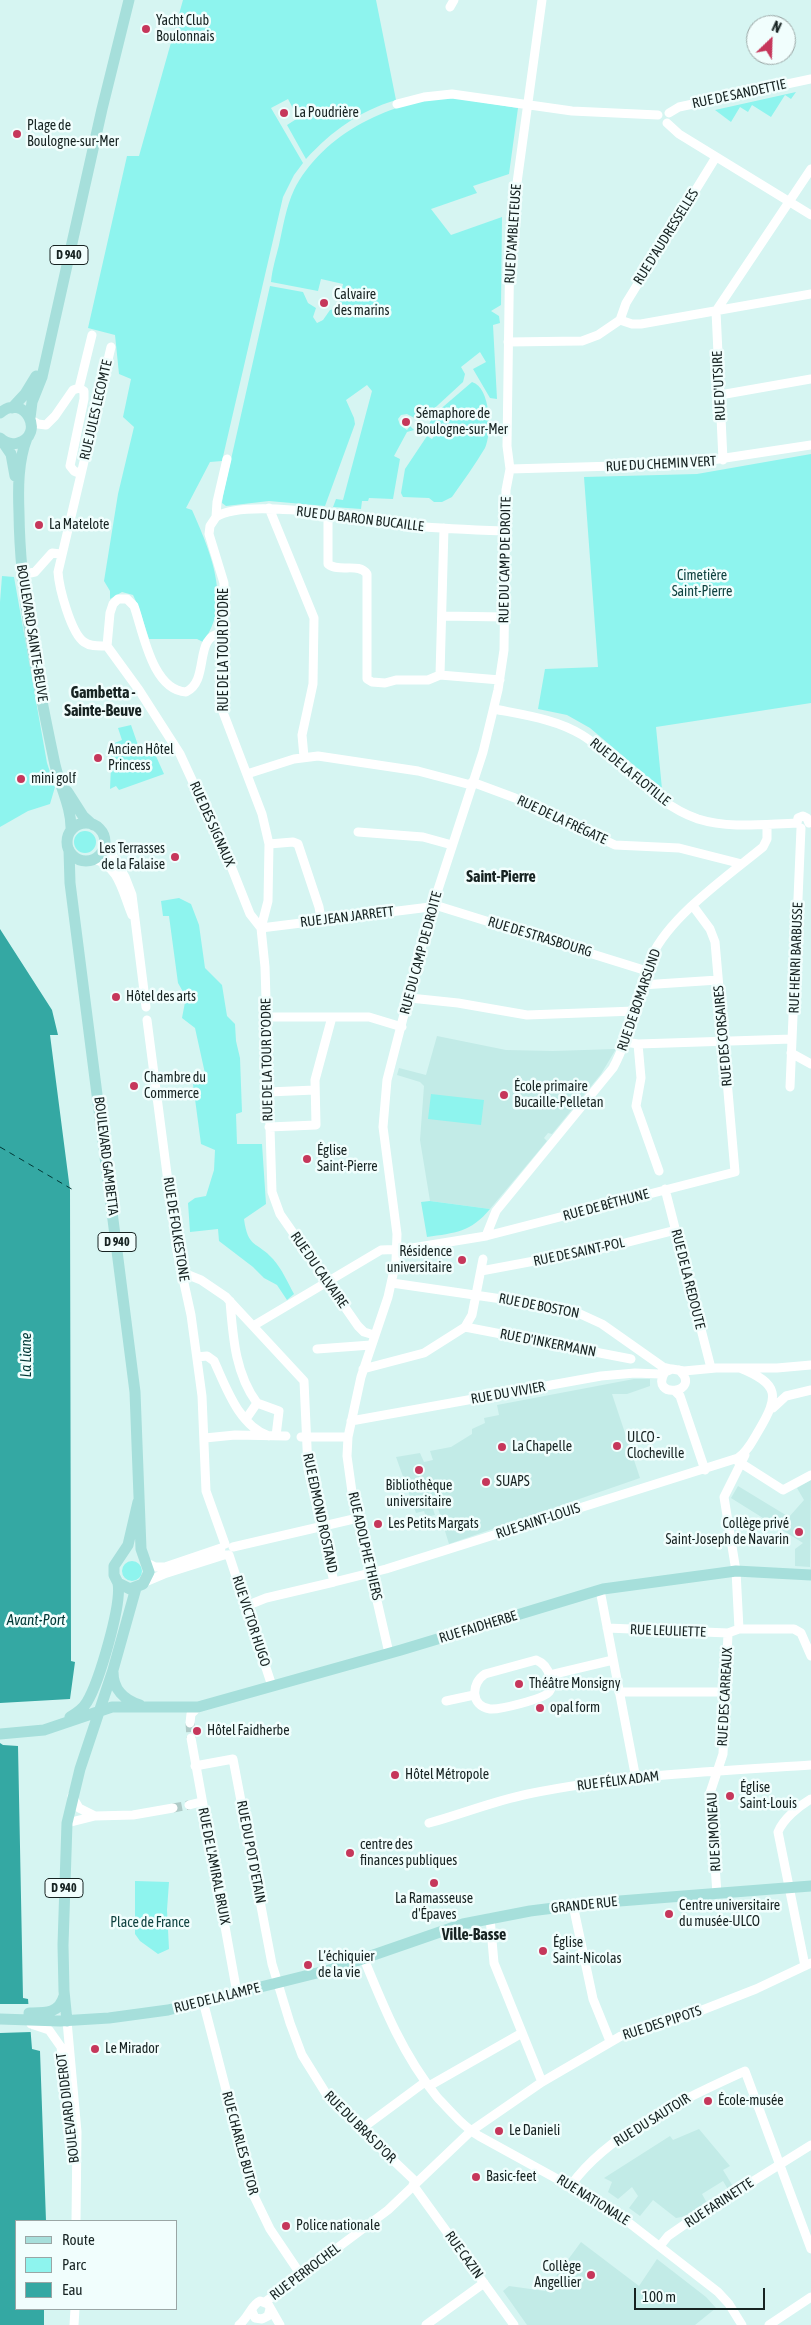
<!DOCTYPE html>
<meta charset="utf-8">
<style>
body{margin:0}
#map{position:relative;width:811px;height:2325px;overflow:hidden;background:#d6f5f2;font-family:"Asap Condensed",sans-serif}
canvas{display:block}
.legend{position:absolute;left:15px;top:2220px;width:162px;height:90px;box-sizing:border-box;background:#f1fefd;border:1px solid #9aa6a5;margin:0;padding:6px 9px;list-style:none;font-size:15px;color:#172322}
.legend li{display:flex;align-items:center;gap:10px;height:25px}
.legend b{width:25px;border:1px solid #9aa6a5}
.north{position:absolute;left:746px;top:15px;width:50px;height:50px;box-sizing:border-box;background:#f1fefd;border:1px solid #9aa6a5;border-radius:50%;rotate:24deg;font-size:14px;font-weight:700;line-height:20px;text-align:center;color:#172322}
.north::after{content:'';display:block;margin:auto;width:18px;height:22px;background:#c6375b;clip-path:polygon(50% 0,100% 100%,50% 72%,0 100%)}
.scale{position:absolute;left:634px;top:2288px;width:131px;height:22px;box-sizing:border-box;border:2px solid #172322;border-top:0;padding-left:6px;font-size:15px;line-height:18px;white-space:nowrap;color:#172322;-webkit-text-stroke:4px #f1fefd;paint-order:stroke}
</style>
<div id="map">
<canvas width="811" height="2325"></canvas>
<ul class="legend">
<li><b style="height:6px;background:#a6dfdb"></b>Route</li>
<li><b style="height:14px;background:#8ef4ee"></b>Parc</li>
<li><b style="height:14px;background:#34a8a3"></b>Eau</li>
</ul>
<div class="north">N</div>
<div class="scale">100 m</div>
</div>
<script>
const g = document.querySelector('canvas').getContext('2d');
g.lineJoin = 'round';
function paint(path, color) { g.fillStyle = color; g.fill(path, 'evenodd'); }
function trace(path, color, width, dash) { g.strokeStyle = color; g.lineWidth = width; g.lineCap = dash ? 'butt' : 'round'; g.setLineDash(dash || []); g.stroke(path); }
function write(font, color, halo, rows, align = 'center') {
  g.font = font + ' "Asap Condensed",sans-serif'; g.lineWidth = 5; g.setLineDash([]); g.textBaseline = 'middle'; g.strokeStyle = halo; g.fillStyle = color; for (const [text, x, y, turn = 0] of rows) {
    g.save(); g.translate(x, y); g.rotate((+turn || 0) * Math.PI / 180); g.textAlign = isNaN(turn) ? turn : align; if (halo) g.strokeText(text, 0, 0); g.fillText(text, 0, 0); g.restore();
  }
}
const built = new Path2D(`
 M437,1036L506,1050L553,1051L616,1049L601,1074L552,1134L548,1133L544,1138L547,1141L490,1209L430,1201L420,1140L424,1086L420,1082L397,1075L399,1068L426,1075Z
 M634,1379H650V1386L627,1394H612L640,1478L449,1544L436,1502L431,1503L435,1515L426,1517L424,1511L416,1513L396,1457L420,1453L424,1462L433,1460L430,1451L451,1447L472,1434V1429L485,1423L484,1418L499,1415L497,1405Z
 M811,1480L810,1567L795,1566V1549L803,1543L731,1498L738,1486L789,1517L804,1500L797,1488Z
 M699,2129L730,2166L723,2170L734,2188L729,2191L723,2181L702,2194L708,2205L692,2215L676,2218L653,2200L640,2216L629,2208L638,2196L632,2187L618,2199L608,2192L612,2182L604,2178L670,2136L673,2140Z
 M581,2242L639,2286L657,2259L706,2297L716,2308L695,2325H527L503,2291L509,2286L545,2291Z`);
const green = new Path2D(`
 M183,0H376L396,100C359,111 332,131 306,159L287,125L298,118L288,99L271,108L303,163L294,175L283,197L222,461L210,462L186,508L192,510C210,551 233,602 203,642L197,639H149L139,608L133,595L122,592L110,599V591L104,581L118,494L134,427L123,417L131,379L119,374L115,335L88,328L127,156H139Z
 M796,92L791,99L785,95L771,117L752,105L748,112L740,107L731,122L715,110Z
 M455,98L518,108L509,174L473,186L477,193L431,209L451,235L502,217L501,305L491,311L499,316L500,323L493,325L497,399L490,398L473,369L486,362L480,352L461,367L465,374L463,382L425,417L421,414L420,421L407,414L401,415L398,419L400,425L407,430L410,426L414,430L407,432L394,456L400,459L393,499L369,498L368,501H362L361,509L333,507L336,499L343,500L372,391L367,385L346,400L354,418L355,424L325,506L269,501L226,506L222,503L223,495L270,286L303,292L308,303L316,308L313,317L317,323L323,320L330,310L338,308L343,284L321,279L318,291L271,282C272,270 276,257 279,245C283,227 286,207 294,190C323,133 393,99 455,98Z
 M472,382C491,387 492,434 485,448C475,465 463,481 452,497L442,502H434L429,498L403,497L401,493L405,469L427,436L432,439L435,435L427,429L431,420L430,418Z
 M811,454V703L656,727L662,789L590,728L567,715L538,709L545,669L598,667L584,477L697,474Z
 M2,576L14,577L47,763L55,787L50,804L28,811L0,827V602Z
 M131,725L139,748L151,745L164,774L119,790L116,786L110,789L112,744L122,740L118,728Z
 M74 842a11 11 0 1 1 22 0a11 11 0 1 1-22 0Z
 M179,898L191,904L199,925L205,968L222,985L227,1016L235,1024L236,1041L240,1058L242,1112L236,1114L237,1144H262L266,1204L244,1219C248,1249 257,1241 273,1259C282,1269 288,1283 294,1294L287,1300L277,1285L264,1278L253,1267L219,1241L218,1229L190,1232L188,1203L195,1198L206,1196L214,1170L215,1150L201,1144L193,1084L206,1078L195,1028L182,1018L186,997L178,983L169,916H163L161,901Z
 M431,1094L484,1100L481,1125L428,1119Z
 M430,1201L490,1209C471,1232 455,1233 427,1237L421,1202Z
 M122 1571a10 10 0 1 1 20 0a10 10 0 1 1-20 0Z
 M135,1881L169,1882L167,1910L169,1949L158,1954L140,1941L135,1934Z`);
const water = new Path2D(`
 M0,929L52,1010L58,1035H50L70,1190L71,1661L75,1662L70,1699L0,1703Z
 M0,1743L3,1745L18,1746L23,1998L28,1999L32,2049L40,2051L46,2221H16V2309H44V2325H0Z`);
const pier = new Path2D(`
 M0,2004H29L31,2032L0,2033Z`);
const ferry = new Path2D(`
 M0,1147L75,1191`);
const minorTunnel = new Path2D(`
 M190,1723L191,1738
 M173,1808L189,1805`);
const minor = new Path2D(`
 M450,7L454,0
 M397,104L424,97L452,94L572,111L658,115
 M669,113L679,107L811,79
 M667,123L679,134L811,215
 M620,320L632,324H641L811,294
 M620,320L626,303L716,157
 M508,342L582,341L598,335L620,320
 M79,388L92,335
 M720,395L811,379
 M31,420L38,424L46,425L55,416L73,390L79,388L84,391V399L70,466L74,471L81,474
 M227,459L217,502L216,517L210,526L209,534L224,583L223,712L262,814L269,844L268,901L261,928L265,967L272,1192L280,1214L358,1326L364,1332L374,1335
 M723,460L716,311L811,169
 M510,469L686,464L811,445
 M269,508L314,618L313,684L302,735L304,757
 M328,514V564C339,573 359,562 367,574V679L372,682L385,683L396,680H428L440,675
 M216,517C247,496 375,521 415,526C445,529 476,530 506,531
 M444,528L440,675L500,680
 M21,575L35,572L52,553L61,554
 M442,616L505,617
 M107,646C99,646 91,647 84,642C71,633 59,588 58,572L111,347
 M107,646L139,690L180,754L227,856L250,914L261,928
 M107,646L110,613L113,604L118,599H127L134,606C143,631 152,690 186,692C211,680 192,635 223,633
 M494,709C524,715 556,719 582,735C622,760 652,803 698,819C730,829 764,824 797,823
 M247,774L294,759L318,756L418,771L471,785
 M472,782L515,798L615,845L679,848L742,864
 M797,823L798,818L803,816L807,818L809,823
 M358,832L423,837L452,845
 M104,840L125,877L132,895L146,1007
 M269,844L293,842L298,844L319,907L321,919
 M94,859C119,865 123,894 132,915
 M261,928L438,906L647,971
 M642,985L718,980
 M410,998L458,1003L527,1015L635,1011
 M266,1017H369L402,1027
 M147,1020L177,1251L191,1315L202,1396L206,1491L225,1544
 M625,1042L638,1044L792,1039
 M638,1044L641,1078L636,1106L659,1171
 M791,1053L811,1064
 M790,1087L801,828
 M268,1092L315,1090
 M269,1127L316,1125L315,1080L332,1017
 M665,1189L711,1368
 M486,1236L496,1211L613,1068C632,1033 636,992 652,956C670,916 729,875 763,847L767,839V825
 M481,1271L609,1247L676,1230
 M181,1272L201,1280L226,1297L304,1381L308,1469L334,1582L386,1569L738,1458C748,1451 753,1440 759,1430C779,1396 780,1384 740,1368
 M392,1283L550,1306L578,1313L602,1324L663,1367L671,1369
 M230,1301C233,1337 235,1373 257,1403L246,1419
 M253,1326L381,1250L406,1249L486,1236L735,1172L715,942L710,929L693,906
 M465,1327L631,1359
 M317,1349L371,1345
 M197,1357L207,1356L214,1361C226,1387 239,1426 269,1436
 M363,1369L424,1353L465,1327L472,1315L483,1259
 M665,1372C648,1400 704,1393 679,1370
 M675,1391L680,1396L705,1470
 M257,1403L279,1411L276,1436
 M773,1408L786,1396L811,1390
 M351,1421L601,1376L635,1373L660,1374L672,1369L684,1371L716,1368H777L811,1365
 M301,1437H348
 M205,1438L235,1435L286,1436
 M736,1460L783,1490L811,1475
 M233,1547L358,1518
 M229,1555L272,1686
 M147,1563L155,1567H165L221,1548
 M145,1582L164,1574L224,1555H229
 M600,1590L636,1779
 M246,1606L266,1598L334,1582
 M607,1628L728,1633L739,1629H794L801,1633L811,1656
 M739,1629L736,1571L724,1497L745,1455
 M389,1653L352,1492L347,1456L348,1437L361,1377L388,1297L396,1261L397,1234L383,1127L387,1080L430,914L483,752L498,690L504,650L506,490L510,469L507,446L510,234L542,0
 M536,1660C544,1663 548,1668 550,1677C552,1682 552,1688 549,1692C544,1699 499,1710 490,1709C470,1706 471,1683 485,1674Z
 M550,1675L613,1660
 M619,1692H726
 M446,1701L474,1695
 M190,1723L191,1714L198,1707
 M191,1738L237,1993
 M195,1766L233,1759L272,1964L290,2023L302,2055L330,2100L416,2182
 M72,1796L79,1808L95,1816
 M189,1805L201,1802
 M67,1823L95,1816L133,1815L173,1808
 M429,1823C462,1814 494,1801 528,1794C620,1775 717,1771 811,1765
 M717,1894L710,1793L723,1754L728,1633
 M573,1905L593,1999L610,2041
 M490,1918L494,1963L542,2082
 M364,1959C384,2008 403,2055 437,2097C450,2111 463,2126 479,2136L610,2208L718,2292L729,2304L742,2325
 M805,1966L778,1832C783,1819 799,1806 811,1799
 M203,2001L253,2194L270,2229L301,2275
 M67,2021L77,2132L76,2221
 M31,2024L49,2030L61,2047L72,2140
 M429,2086L522,2033
 M360,2130L425,2082
 M413,2185L514,2325
 M571,2185C609,2132 686,2098 745,2071L811,2249
 M660,2246L668,2236L694,2218L811,2145
 M265,2302L388,2210L471,2131L542,2082L621,2036L682,2018L756,1989L811,1963
 M252,2311L255,2318L262,2319L268,2316L270,2309
 M74,2325L75,2309
 M239,2325C248,2318 252,2304 260,2301L268,2304L280,2325
 M426,2325L484,2283
 M769,2325L811,2297`);
const major = new Path2D(`
 M12,408L25,394L36,376
 M0,413C25,392 46,435 18,443C11,445 5,443 0,438
 M30,418L32,402L42,377L102,109L129,0
 M27,438C18,461 18,488 19,513C20,596 37,679 54,760C58,783 72,807 71,830
 M2,441L11,454L15,476
 M67,791L83,816L93,825
 M67 842a19 19 0 1 1 38 0a19 19 0 1 1-38 0Z
 M69,850L70,883L135,1392L141,1549L149,1572L143,1584L130,1589L118,1583L114,1575V1566L128,1545L138,1502
 M113,1672C113,1689 124,1700 140,1705
 M70,1717C77,1713 83,1709 87,1702C99,1682 122,1605 118,1583
 M0,1734L44,1730L112,1707H198L401,1650L603,1589L736,1571L811,1575
 M29,2013C45,2013 59,2014 64,1996
 M0,2019L60,2021L109,2018L168,2010L333,1969L463,1924L530,1911L594,1903L811,1886
 M67,2021L64,1991L63,1945L67,1823L80,1769L113,1670L136,1588`);
const markers = [
 [146,29,5,"#c6375b"],
 [284,113,5,"#c6375b"],
 [17,134,5,"#c6375b"],
 [324,303,5,"#c6375b"],
 [406,422,5,"#c6375b"],
 [39,525,5,"#c6375b"],
 [98,758,5,"#c6375b"],
 [21,779,5,"#c6375b"],
 [175,857,5,"#c6375b"],
 [116,997,5,"#c6375b"],
 [134,1086,5,"#c6375b"],
 [504,1095,5,"#c6375b"],
 [307,1159,5,"#c6375b"],
 [462,1260,5,"#c6375b"],
 [617,1446,5,"#c6375b"],
 [502,1447,5,"#c6375b"],
 [419,1470,5,"#c6375b"],
 [486,1482,5,"#c6375b"],
 [378,1524,5,"#c6375b"],
 [799,1532,5,"#c6375b"],
 [519,1684,5,"#c6375b"],
 [540,1708,5,"#c6375b"],
 [197,1731,5,"#c6375b"],
 [395,1775,5,"#c6375b"],
 [730,1796,5,"#c6375b"],
 [350,1853,5,"#c6375b"],
 [434,1883,5,"#c6375b"],
 [669,1914,5,"#c6375b"],
 [543,1951,5,"#c6375b"],
 [308,1965,5,"#c6375b"],
 [95,2049,5,"#c6375b"],
 [708,2101,5,"#c6375b"],
 [499,2131,5,"#c6375b"],
 [476,2177,5,"#c6375b"],
 [286,2226,5,"#c6375b"],
 [591,2275,5,"#c6375b"]
];
const shields = [
 [69,255,38],
 [117,1242,38],
 [64,1888,38]
];
const shieldNames = [
 ["D 940",69,255],
 ["D 940",117,1242],
 ["D 940",64,1888]
];
const poiNames = [
 ["Yacht Club",156,21],
 ["Boulonnais",156,37],
 ["La Poudrière",294,113],
 ["Plage de",27,126],
 ["Boulogne-sur-Mer",27,142],
 ["Calvaire",334,295],
 ["des marins",334,311],
 ["Sémaphore de",416,414],
 ["Boulogne-sur-Mer",416,430],
 ["La Matelote",49,525],
 ["Ancien Hôtel",108,750],
 ["Princess",108,766],
 ["mini golf",31,779],
 ["Les Terrasses",165,849,"right"],
 ["de la Falaise",165,865,"right"],
 ["Hôtel des arts",126,997],
 ["Chambre du",144,1078],
 ["Commerce",144,1094],
 ["École primaire",514,1087],
 ["Bucaille-Pelletan",514,1103],
 ["Église",317,1151],
 ["Saint-Pierre",317,1167],
 ["Résidence",452,1252,"right"],
 ["universitaire",452,1268,"right"],
 ["ULCO -",627,1438],
 ["Clocheville",627,1454],
 ["La Chapelle",512,1447],
 ["SUAPS",496,1482],
 ["Bibliothèque",419,1486,"center"],
 ["universitaire",419,1502,"center"],
 ["Les Petits Margats",388,1524],
 ["Collège privé",789,1524,"right"],
 ["Saint-Joseph de Navarin",789,1540,"right"],
 ["Théâtre Monsigny",529,1684],
 ["opal form",550,1708],
 ["Hôtel Faidherbe",207,1731],
 ["Hôtel Métropole",405,1775],
 ["Église",740,1788],
 ["Saint-Louis",740,1804],
 ["centre des",360,1845],
 ["finances publiques",360,1861],
 ["La Ramasseuse",434,1899,"center"],
 ["d'Épaves",434,1915,"center"],
 ["Centre universitaire",679,1906],
 ["du musée-ULCO",679,1922],
 ["Église",553,1943],
 ["Saint-Nicolas",553,1959],
 ["L’échiquier",318,1957],
 ["de la vie",318,1973],
 ["Le Mirador",105,2049],
 ["École-musée",718,2101],
 ["Le Danieli",509,2131],
 ["Basic-feet",486,2177],
 ["Police nationale",296,2226],
 ["Collège",581,2267,"right"],
 ["Angellier",581,2283,"right"]
];
const streetNames = [
 ["RUE DE SANDETTIE",739,94,-12],
 ["RUE D'AMBLETEUSE",513,234,-86],
 ["RUE D'AUDRESSELLES",666,237,-58],
 ["RUE D'UTSIRE",719,386,-93],
 ["RUE JULES LECOMTE",96,410,-77],
 ["RUE DU CHEMIN VERT",661,464,-3],
 ["RUE DU BARON BUCAILLE",360,519,7],
 ["RUE DU CAMP DE DROITE",505,560,-89],
 ["BOULEVARD SAINTE-BEUVE",32,633,81],
 ["RUE DE LA TOUR D'ODRE",224,650,-90],
 ["RUE DE LA FLOTILLE",630,772,39],
 ["RUE DE LA FRÉGATE",562,820,25],
 ["RUE DES SIGNAUX",212,824,66],
 ["RUE JEAN JARRETT",347,917,-7],
 ["RUE DE STRASBOURG",540,937,17],
 ["RUE DU CAMP DE DROITE",421,953,-75],
 ["RUE HENRI BARBUSSE",796,958,-88],
 ["RUE DE BOMARSUND",639,1000,-71],
 ["RUE DES CORSAIRES",723,1036,-95],
 ["RUE DE LA TOUR D'ODRE",267,1060,-91],
 ["BOULEVARD GAMBETTA",106,1156,83],
 ["RUE DE BÉTHUNE",606,1205,-15],
 ["RUE DE FOLKESTONE",176,1229,81],
 ["RUE DE SAINT-POL",579,1252,-12],
 ["RUE DU CALVAIRE",319,1270,55],
 ["RUE DE LA REDOUTE",688,1279,76],
 ["RUE DE BOSTON",539,1306,11],
 ["RUE D'INKERMANN",548,1343,11],
 ["RUE DU VIVIER",508,1393,-10],
 ["RUE EDMOND ROSTAND",320,1513,78],
 ["RUE SAINT-LOUIS",538,1521,-18],
 ["RUE ADOLPHE THIERS",365,1546,77],
 ["RUE VICTOR HUGO",251,1621,72],
 ["RUE FAIDHERBE",478,1627,-17],
 ["RUE LEULIETTE",668,1631,2],
 ["RUE DES CARREAUX",725,1697,-87],
 ["RUE FÉLIX ADAM",618,1781,-7],
 ["RUE SIMONEAU",714,1832,-93],
 ["RUE DU POT D'ETAIN",251,1852,79],
 ["RUE DE L'AMIRAL BRUIX",214,1866,79],
 ["GRANDE RUE",584,1905,-6],
 ["RUE DE LA LAMPE",217,1998,-14],
 ["RUE DES PIPOTS",662,2023,-18],
 ["BOULEVARD DIDEROT",68,2108,-97],
 ["RUE DU SAUTOIR",652,2120,-32],
 ["RUE DU BRAS D'OR",360,2127,45],
 ["RUE CHARLES BUTOR",240,2143,75],
 ["RUE NATIONALE",593,2200,32],
 ["RUE FARINETTE",719,2203,-33],
 ["RUE CAZIN",464,2255,54],
 ["RUE PERROCHEL",305,2272,-37]
];
const parkNames = [
 ["Cimetière",702,576],
 ["Saint-Pierre",702,592],
 ["Place de France",150,1923]
];
const waterNames = [
 ["La Liane",26,1355,-90],
 ["Avant-Port",36,1620]
];
const quarterNames = [
 ["Gambetta -",103,693],
 ["Sainte-Beuve",103,711],
 ["Saint-Pierre",501,877],
 ["Ville-Basse",474,1935]
];
paint(built, '#c2ebe7');
paint(green, '#8ef4ee');
paint(water, '#34a8a3');
paint(pier, '#d6f5f2');
trace(ferry, '#013836', 1, [6, 5]);
trace(minorTunnel, '#b0cbc8', 9, [9, 4.5]);
trace(minor, '#fff', 9);
trace(major, '#a6dfdb', 11);
for (const [x, y, r, color] of markers) { const dot = new Path2D(); dot.arc(x, y, r, 0, 2 * Math.PI); g.fillStyle = color; g.fill(dot); trace(dot, '#f1fefd', 2); }
for (const [x, y, w] of shields) { const box = new Path2D(); box.roundRect(x - w / 2, y - 9.5, w, 19, 4); g.fillStyle = '#f1fefd'; g.fill(box); trace(box, '#172322', 1); }
write('bold 12px', '#172322', null, shieldNames);
write('14px', '#172322', '#f1fefd', poiNames, 'left');
write('14px', '#172322', '#f1fefd', streetNames);
write('14px', '#0f4240', '#f1fefd', parkNames);
write('italic 15px', '#013836', '#f1fefd', waterNames);
write('bold 16px', '#172322', '#f1fefd', quarterNames);
</script>
